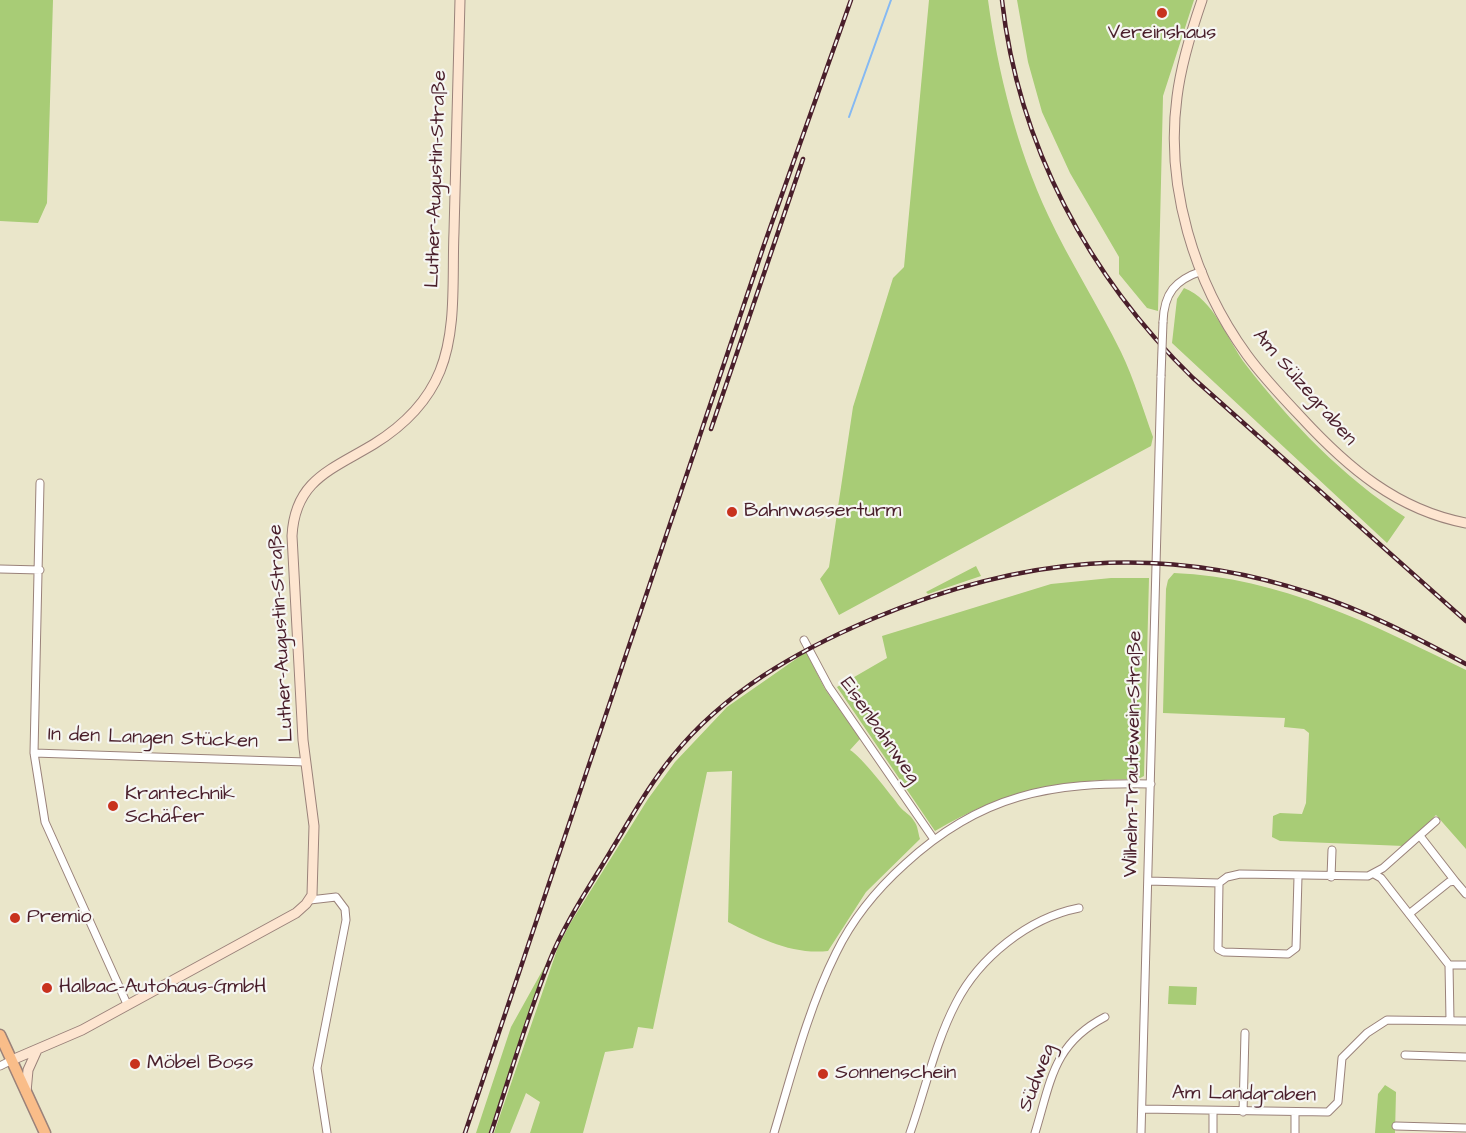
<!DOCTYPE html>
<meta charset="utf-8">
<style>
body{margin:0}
canvas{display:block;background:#eae6ca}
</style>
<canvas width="1466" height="1133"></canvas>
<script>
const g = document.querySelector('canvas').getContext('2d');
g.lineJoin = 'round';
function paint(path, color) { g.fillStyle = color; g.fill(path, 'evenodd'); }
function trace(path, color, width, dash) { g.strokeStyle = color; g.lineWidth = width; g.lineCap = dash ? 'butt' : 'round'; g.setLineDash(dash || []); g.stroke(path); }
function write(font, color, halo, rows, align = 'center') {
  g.font = font + ' "Architects Daughter",sans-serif'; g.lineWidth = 4.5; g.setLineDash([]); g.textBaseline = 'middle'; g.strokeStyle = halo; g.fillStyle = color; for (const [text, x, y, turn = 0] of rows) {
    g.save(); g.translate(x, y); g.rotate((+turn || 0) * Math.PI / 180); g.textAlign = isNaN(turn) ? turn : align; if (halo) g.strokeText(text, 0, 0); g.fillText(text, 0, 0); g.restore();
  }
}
const green = new Path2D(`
 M0,0H53L47,203L38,223L0,221Z
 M929,0H988C998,73 1017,148 1048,215C1070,262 1098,305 1121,352C1134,379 1143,409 1153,437L1151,446L839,615L820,579L829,567L853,407L893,278L904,267Z
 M1017,0H1194L1163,96L1158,311L1147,308L1119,274V257L1070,173L1042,112L1028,62Z
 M1184,288C1214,299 1227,340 1246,365C1290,422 1344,478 1405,517L1387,543L1172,343L1177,299Z
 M976,566L981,576L928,594L926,592Z
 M1174,573C1280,577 1373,625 1466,670V849L1436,815L1404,846L1280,841L1272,837L1273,816L1280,813L1302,814L1306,803L1309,733L1304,729L1284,727L1285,718L1163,713L1166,589L1168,580Z
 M1111,578H1149L1144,776L1138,779C1056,780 1007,789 935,831L837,687L887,658L882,636L1051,584Z
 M806,652L825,689L860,739L850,750C861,756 891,795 900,807C904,812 911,815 914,821C918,826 918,833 920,839L866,892L828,951C792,955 759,938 728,922L732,771L707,772L653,1029L638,1027L633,1048L605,1052L583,1133H530L540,1102L526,1093L510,1133H494L558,947L571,922L648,799L675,762L727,707Z
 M546,964L489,1133H476L511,1027Z
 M1169,986L1197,987L1196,1005L1168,1004Z
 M1385,1085L1396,1092L1395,1133H1375L1378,1094Z`);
const stream = new Path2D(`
 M849,117L891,0`);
const street = new Path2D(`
 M1163,322C1164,293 1175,280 1202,271
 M40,483L34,753L45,822L127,1004
 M0,569L40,570
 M804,640L829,687L933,838
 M34,753L306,762
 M1420,836L1455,881
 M1374,874L1381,878L1449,965L1450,1020
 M1331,877L1332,850
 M1148,881L1219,883L1227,877L1240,874L1368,876L1383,868L1436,821
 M1219,883L1218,949L1224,952L1288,954L1296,948L1298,877
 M310,900L336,897L345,909L346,920L317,1068L327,1133
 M1409,914L1449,882L1455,881L1466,894
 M1449,965H1466
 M1405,1055L1466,1057
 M0,1066L12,1060
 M1142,1109L1328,1112L1338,1102L1342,1058L1367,1033L1387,1020L1466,1021
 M1243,1112L1245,1033
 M1396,1126L1466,1128
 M774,1133C792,1073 808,1009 836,953C853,918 876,890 905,864C981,794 1051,782 1151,784
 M910,1133C925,1091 935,1043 956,1003C979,958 1028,918 1079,908
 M1035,1133C1051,1081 1053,1044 1105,1017
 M1141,1133L1161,376
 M1213,1133V1111
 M1295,1133V1114`);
const secondary = new Path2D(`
 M1202,0C1191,32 1181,64 1177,97C1165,186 1194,282 1247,355C1263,377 1282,397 1301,417C1347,467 1397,510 1466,523
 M12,1060L82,1030L296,913L306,904L312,895L314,826L303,740L292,536C295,480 331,470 374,444C403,426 427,403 440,371C457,329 452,277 454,232C456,155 458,77 460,0
 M26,1092L28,1070L37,1050`);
const primary = new Path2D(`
 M0,1035L45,1133`);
const rail = new Path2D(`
 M1002,0C1018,145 1089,277 1193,378L1466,621
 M711,429L803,159
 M465,1133L764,245L851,0
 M491,1133C510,1076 527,1017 549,962C565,922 590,886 612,849C631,818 649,785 672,757C724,692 797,651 872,619C1021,557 1158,542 1313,594C1366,611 1417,638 1466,664`);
const streetBridge = new Path2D(`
 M1161,376L1163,322`);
const markers = [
 [1162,13,6,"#c8321e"],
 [732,512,6,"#c8321e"],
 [113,806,6,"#c8321e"],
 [15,918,6,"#c8321e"],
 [47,988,6,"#c8321e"],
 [135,1064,6,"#c8321e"],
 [823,1074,6,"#c8321e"]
];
const poiNames = [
 ["Vereinshaus",1162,34,"center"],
 ["Bahnwasserturm",744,512],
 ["Krantechnik",125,795],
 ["Schäfer",125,818],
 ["Premio",27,918],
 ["Halbac-Autohaus-GmbH",59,988],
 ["Möbel Boss",147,1064],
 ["Sonnenschein",835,1074]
];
const streetNames = [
 ["Luther-Augustin-Straße",437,179,-88],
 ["Am Sülzegraben",1304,388,49],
 ["Luther-Augustin-Straße",282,633,-93],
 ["Eisenbahnweg",879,731,55],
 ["In den Langen Stücken",153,739,2],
 ["Wilhelm-Trautewein-Straße",1134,754,-89],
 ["Südweg",1038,1078,-69],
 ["Am Landgraben",1244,1095,1]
];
paint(green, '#a8cc76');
trace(stream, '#85b9f3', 2);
trace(street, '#9a827a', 9);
trace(secondary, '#9a827a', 11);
trace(primary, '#9a827a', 13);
trace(street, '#fff', 7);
trace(secondary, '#fde5d0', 9);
trace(primary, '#f9bd89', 10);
trace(rail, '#4a1f2b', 4.5);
trace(rail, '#f6f6f2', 2, [7]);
trace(streetBridge, '#9a827a', 9, []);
trace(streetBridge, '#fff', 7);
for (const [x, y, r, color] of markers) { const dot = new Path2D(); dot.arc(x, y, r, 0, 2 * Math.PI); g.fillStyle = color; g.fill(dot); trace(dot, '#f6f6f2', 2); }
write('20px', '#4a1f2b', '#f6f6f2', poiNames, 'left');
write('20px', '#4a1f2b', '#f6f6f2', streetNames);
</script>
